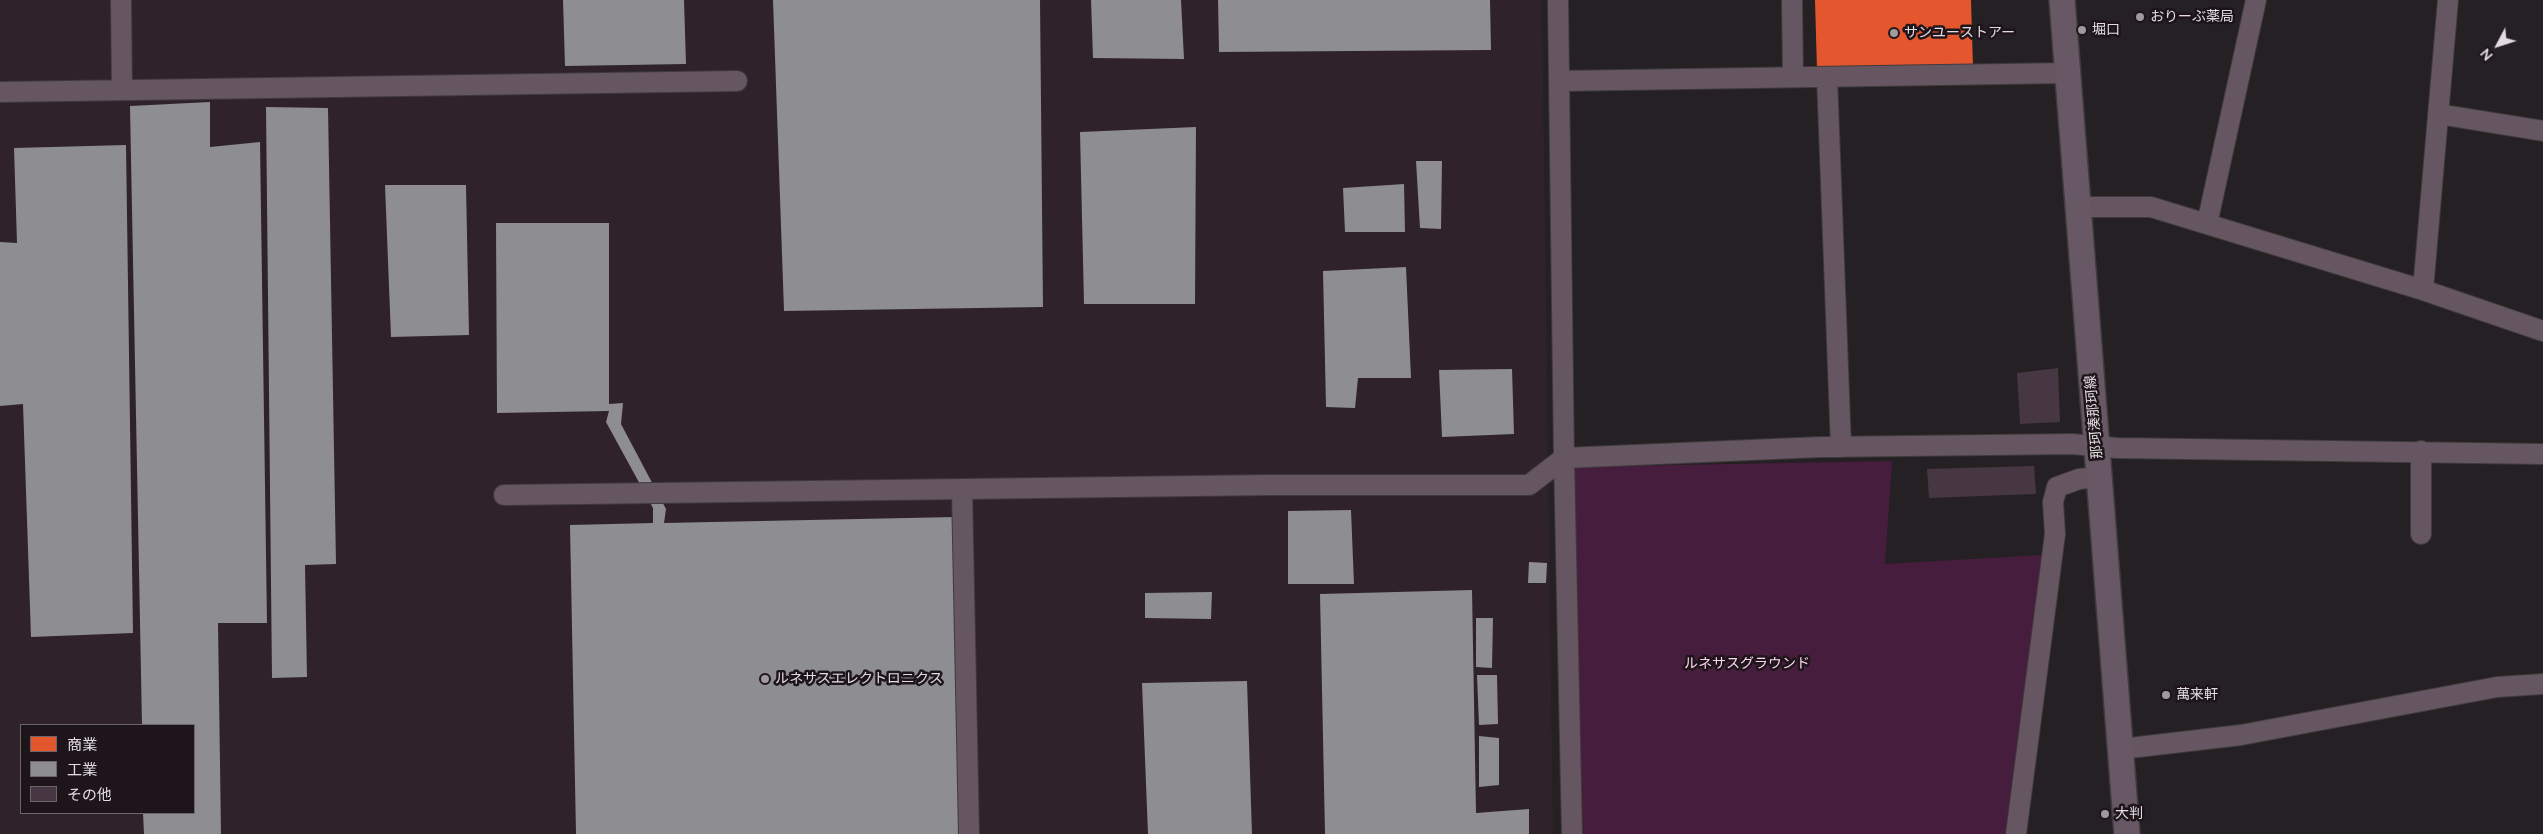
<!DOCTYPE html>
<meta charset="utf-8">
<style>
body{margin:0}
#map{position:relative;width:2543px;height:834px;overflow:hidden;background:#252023;font-family:Mulish,"Noto Sans JP",sans-serif}
canvas{display:block}
.legend{position:absolute;left:20px;top:724px;width:175px;height:90px;box-sizing:border-box;background:#1e151b;border:1px solid #6c656a;margin:0;padding:6px 9px;list-style:none;font-size:15px;color:#e2dce0}
.legend li{display:flex;align-items:center;gap:10px;height:25px}
.legend b{width:25px;border:1px solid #6c656a}
.north{position:absolute;left:2473px;top:20px;width:50px;height:50px;-webkit-text-stroke:4px #1e151b;paint-order:stroke;rotate:230deg;font-size:14px;font-weight:700;line-height:20px;text-align:center;color:#e2dce0}
.north::after{content:'';display:block;margin:auto;width:18px;height:22px;background:#e2dce0;clip-path:polygon(50% 0,100% 100%,50% 72%,0 100%)}
</style>
<div id="map">
<canvas width="2543" height="834"></canvas>
<ul class="legend">
<li><b style="height:14px;background:#e4572e"></b>商業</li>
<li><b style="height:14px;background:#8d8d92"></b>工業</li>
<li><b style="height:14px;background:#473743"></b>その他</li>
</ul>
<div class="north">N</div>
</div>
<script>
const g = document.querySelector('canvas').getContext('2d');
g.lineJoin = 'round';
function paint(path, color) { g.fillStyle = color; g.fill(path, 'evenodd'); }
function trace(path, color, width, dash) { g.strokeStyle = color; g.lineWidth = width; g.lineCap = dash ? 'butt' : 'round'; g.setLineDash(dash || []); g.stroke(path); }
function write(font, color, halo, rows, align = 'center') {
  g.font = font + ' Mulish,"Noto Sans JP",sans-serif'; g.lineWidth = 5; g.setLineDash([]); g.textBaseline = 'middle'; g.strokeStyle = halo; g.fillStyle = color; for (const [text, x, y, turn = 0] of rows) {
    g.save(); g.translate(x, y); g.rotate((+turn || 0) * Math.PI / 180); g.textAlign = isNaN(turn) ? turn : align; if (halo) g.strokeText(text, 0, 0); g.fillText(text, 0, 0); g.restore();
  }
}
const built = new Path2D(`
 M0,0H1542L1553,834H0ZM21,725H194V813H21Z`);
const green = new Path2D(`
 M1892,461L1885,564L2042,555L2005,834H1581L1573,467Z`);
const shops = new Path2D(`
 M1815,0H1971L1973,67L1817,70Z`);
const industry = new Path2D(`
 M563,0H684L686,64L565,66Z
 M773,0H1040L1043,307L784,311Z
 M1091,0H1181L1184,59L1093,58Z
 M1218,0H1490L1491,50L1219,52Z
 M210,102V147L260,142L267,623H218L221,834H144L143,813H194V725H142L130,106Z
 M266,107L328,108L336,564L305,565L307,677L272,678Z
 M1196,127L1195,304H1084L1080,132Z
 M126,145L133,633L31,637L23,404L0,406V242L17,243L14,148Z
 M1416,161H1442L1441,229L1420,228Z
 M1404,184L1405,232H1345L1343,188Z
 M385,185H466L469,335L391,337Z
 M496,223H609V404L623,403L621,424L666,509L664,523L955,517L961,834H576L570,525L653,523V508L606,422L609,411L497,413Z
 M1406,267L1411,378H1358L1355,408L1326,407L1323,271Z
 M1512,369L1514,434L1442,437L1439,370Z
 M1351,510L1354,584H1288V511Z
 M1529,562L1547,563L1546,583H1528Z
 M1472,590L1476,813L1529,809V834H1325L1320,594Z
 M1212,592L1211,619L1145,618V593Z
 M1476,618H1493L1492,668L1476,667Z
 M1477,675H1497L1498,724L1479,725Z
 M1247,681L1252,834H1148L1142,683Z
 M1479,736L1499,738V785L1479,787Z`);
const building = new Path2D(`
 M2058,368L2060,422L2020,424L2017,373Z
 M2034,466L2036,494L1929,498L1927,469Z`);
const minor = new Path2D(`
 M121,0L122,90
 M1558,0L1564,458L1572,834
 M1792,0L1793,77
 M1827,77L1841,447
 M1560,81L2067,73
 M0,92L737,81
 M2438,114L2543,131
 M2078,207H2151L2423,290L2543,331
 M2207,224L2256,0
 M2423,290L2448,0
 M2421,451V534
 M962,490L969,834
 M504,495L1270,485H1529L1564,458L1821,447L2072,444L2117,448L2543,454
 M2121,749L2241,735L2497,687L2543,684
 M2016,834L2055,534L2053,502L2057,487L2079,479L2099,477`);
const major = new Path2D(`
 M2062,0L2127,834`);
const markers = [
 [2140,17,5,"#a09a9e"],
 [2082,30,5,"#a09a9e"],
 [1894,33,5,"#a09a9e"],
 [765,679,5,"#a09a9e"],
 [2166,695,5,"#a09a9e"],
 [2105,814,5,"#a09a9e"]
];
const poiNames = [
 ["おりーぶ薬局",2150,17],
 ["堀口",2092,30],
 ["サンユーストアー",1904,33],
 ["ルネサスエレクトロニクス",775,679],
 ["萬来軒",2176,695],
 ["大判",2115,814]
];
const streetNames = [
 ["那珂湊那珂線",2094,417,-95]
];
const parkNames = [
 ["ルネサスグラウンド",1747,664]
];
paint(built, '#2f222b');
paint(green, '#471d3d');
paint(shops, '#e4572e');
paint(industry, '#8d8d92');
paint(building, '#473743');
trace(minor, '#3f3b3d', 22);
trace(major, '#3f3b3d', 28);
trace(minor, '#665662', 20);
trace(major, '#685764', 25);
for (const [x, y, r, color] of markers) { const dot = new Path2D(); dot.arc(x, y, r, 0, 2 * Math.PI); g.fillStyle = color; g.fill(dot); trace(dot, '#1e151b', 2); }
write('14px', '#e2dce0', '#1e151b', poiNames, 'left');
write('14px', '#e2dce0', '#1e151b', streetNames);
write('14px', '#fed2f1', '#1e151b', parkNames);
</script>
